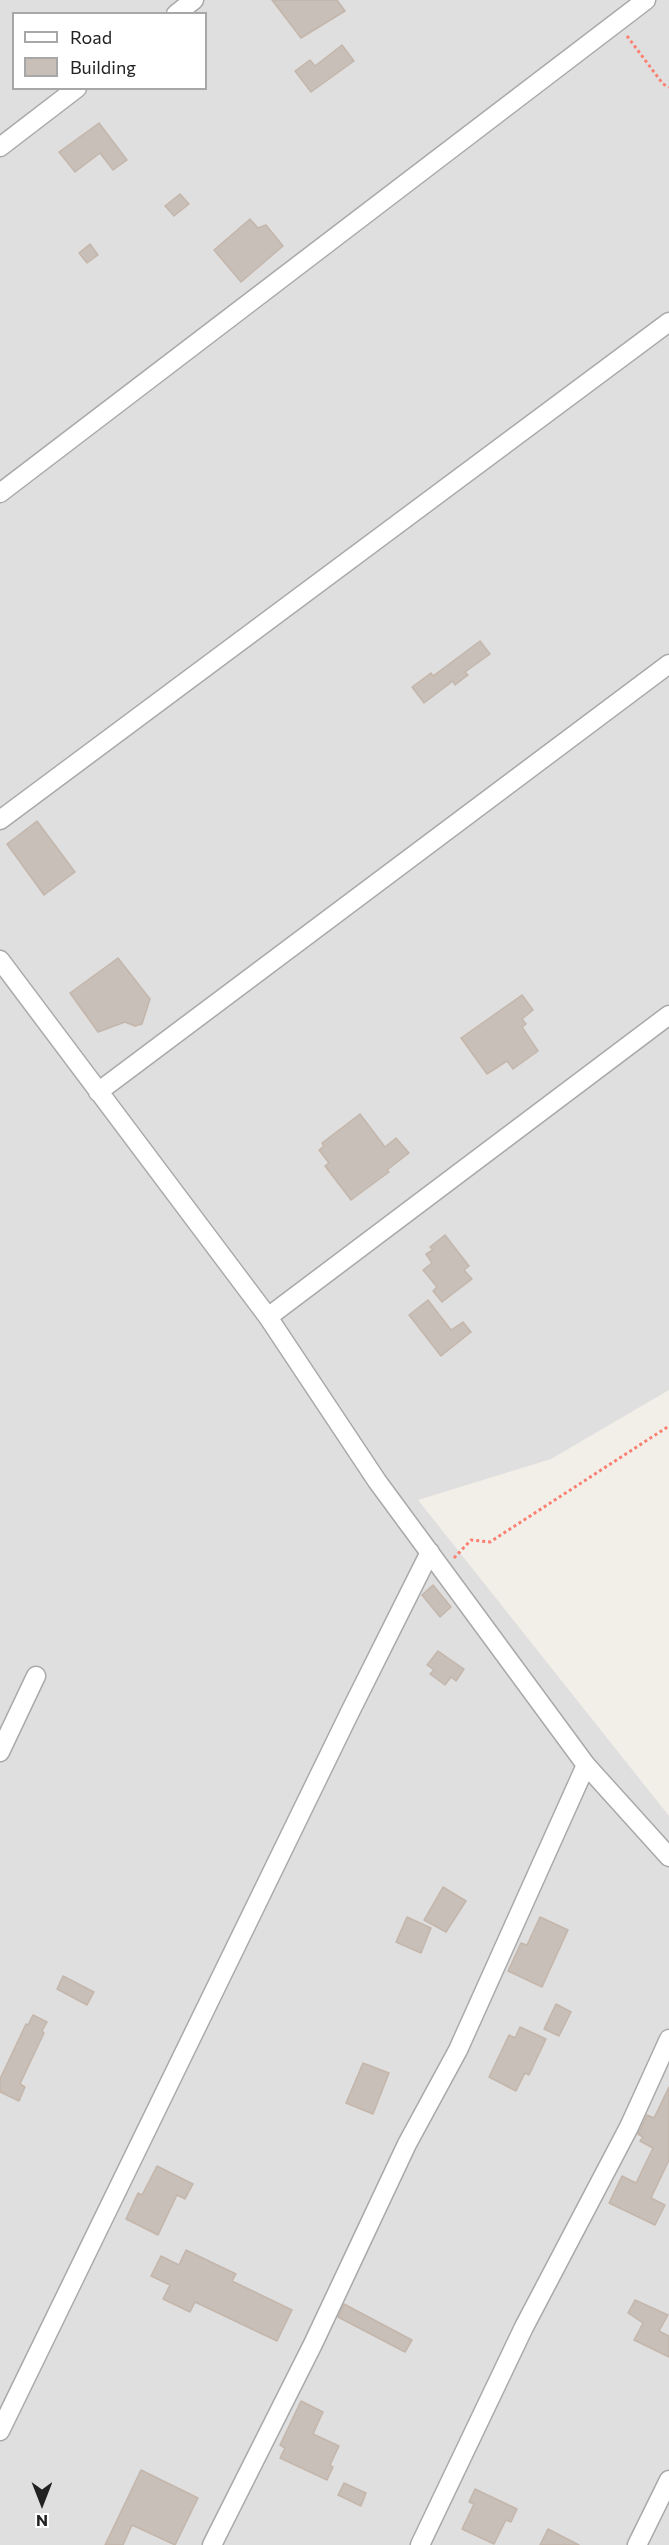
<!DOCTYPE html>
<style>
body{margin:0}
#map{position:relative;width:669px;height:2545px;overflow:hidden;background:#f2efe9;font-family:Commissioner,sans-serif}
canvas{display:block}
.legend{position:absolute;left:12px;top:12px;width:195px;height:78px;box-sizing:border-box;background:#fff;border:2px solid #a7a7a7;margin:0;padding:8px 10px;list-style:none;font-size:18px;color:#222}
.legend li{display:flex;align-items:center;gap:12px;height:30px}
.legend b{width:30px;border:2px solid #a7a7a7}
.north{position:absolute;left:12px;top:2473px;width:60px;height:60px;-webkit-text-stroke:4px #fff;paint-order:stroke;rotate:180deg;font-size:16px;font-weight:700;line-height:24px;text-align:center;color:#222}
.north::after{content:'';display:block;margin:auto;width:21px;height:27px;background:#222;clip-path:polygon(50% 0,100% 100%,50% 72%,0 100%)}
</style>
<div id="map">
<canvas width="669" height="2545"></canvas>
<ul class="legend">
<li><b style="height:8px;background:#fff"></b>Road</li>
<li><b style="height:16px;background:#c7bfb8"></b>Building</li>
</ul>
<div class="north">N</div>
</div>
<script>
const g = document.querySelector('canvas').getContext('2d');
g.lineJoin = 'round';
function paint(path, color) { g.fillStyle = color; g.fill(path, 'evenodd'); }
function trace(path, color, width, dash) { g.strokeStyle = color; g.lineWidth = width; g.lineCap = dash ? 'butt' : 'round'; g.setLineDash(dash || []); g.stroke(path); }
const residential = new Path2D(`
 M0,0H669V1390L551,1459L418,1500L669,1816V2545H0ZM14,14H206V88H14Z`);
const building = new Path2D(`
 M272,0H337L345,11L301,38Z
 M342,45L354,61L311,92L295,71L310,60L315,66Z
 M99,123L127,160L113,170L100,153L75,172L59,152Z
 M180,194L189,204L174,216L165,206Z
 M250,219L258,228L266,225L283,246L241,282L214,250Z
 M90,244L98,255L87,263L79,253Z
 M480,641L490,654L465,672L468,675L455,685L453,681L424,703L412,687L431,673L433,676Z
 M37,821L75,872L44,895L7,844Z
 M118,958L150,999L142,1024L135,1026L125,1022L98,1032L70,993Z
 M522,995L533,1010L522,1019L526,1024L522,1027L538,1051L513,1069L507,1061L487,1074L461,1038Z
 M360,1114L385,1147L396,1138L409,1153L387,1170L389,1172L351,1200L325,1166L329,1163L319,1150L324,1146L322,1143Z
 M445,1235L469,1266L464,1270L472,1279L442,1302L433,1291L437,1287L423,1270L432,1263L426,1254L433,1250L430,1247Z
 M428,1300L451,1330L463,1322L471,1332L441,1356L409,1315Z
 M433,1585L451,1607L440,1617L422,1595Z
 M438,1651L464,1669L456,1681L451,1677L445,1685L430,1674L434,1670L427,1665Z
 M443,1887L466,1901L446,1932L424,1920Z
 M407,1917L431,1928L421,1953L396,1942Z
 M540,1917L568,1930L542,1987L508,1971L521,1943L527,1945Z
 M63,1976L94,1992L87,2005L57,1989Z
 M556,2004L571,2012L559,2036L544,2029Z
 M33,2015L47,2022L42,2031L44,2033L20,2084L25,2087L19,2101L0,2092V2079L26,2024L28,2025Z
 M520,2027L546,2039L529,2075L525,2073L516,2091L489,2077L509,2035L515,2038Z
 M363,2063L389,2073L373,2114L346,2103Z
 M669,2087V2160L651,2198L665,2205L655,2225L609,2203L622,2176L636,2183L653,2148L640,2141L643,2137L638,2134L647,2115L654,2118Z
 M157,2166L193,2184L185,2199L177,2195L158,2235L126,2219L138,2193L142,2195Z
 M186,2250L236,2274L232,2281L292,2310L277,2341L195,2302L190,2312L163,2299L170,2285L151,2276L161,2256L179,2265Z
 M635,2300L668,2315L659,2331L669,2336V2357L634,2340L643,2323L628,2313Z
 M344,2304L412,2340L405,2352L338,2317Z
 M301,2401L323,2412L313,2434L339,2446L330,2465L333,2467L327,2480L280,2458L285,2448L280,2445Z
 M141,2470L198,2498L175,2545L132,2525L123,2545H105Z
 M344,2483L366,2493L361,2506L338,2495Z
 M475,2489L517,2509L511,2522L506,2520L494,2544L462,2529L474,2504L469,2502Z
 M548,2529L579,2545H540Z`);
const path = new Path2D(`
 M627,36L663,84L669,87
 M454,1558L471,1540L490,1542L669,1426`);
const minor = new Path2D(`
 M176,14L194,0
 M0,147L77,88
 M0,493L646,0
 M0,820L669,322
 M0,960L268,1317L377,1481L586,1765L669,1857
 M98,1092L669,664
 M268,1317L669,1015
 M0,1752L36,1676
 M0,2431L350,1712L430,1552
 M212,2545L313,2344L407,2144L458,2050L586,1765
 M420,2545L524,2327L629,2127L669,2039
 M637,2545L669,2480`);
paint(residential, '#e0dfdf');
paint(building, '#c7bfb8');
trace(building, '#c4b6ab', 1.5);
trace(minor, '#a9a9a9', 21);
trace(path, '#fa8072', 3, [3, 3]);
trace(minor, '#fff', 18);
</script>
